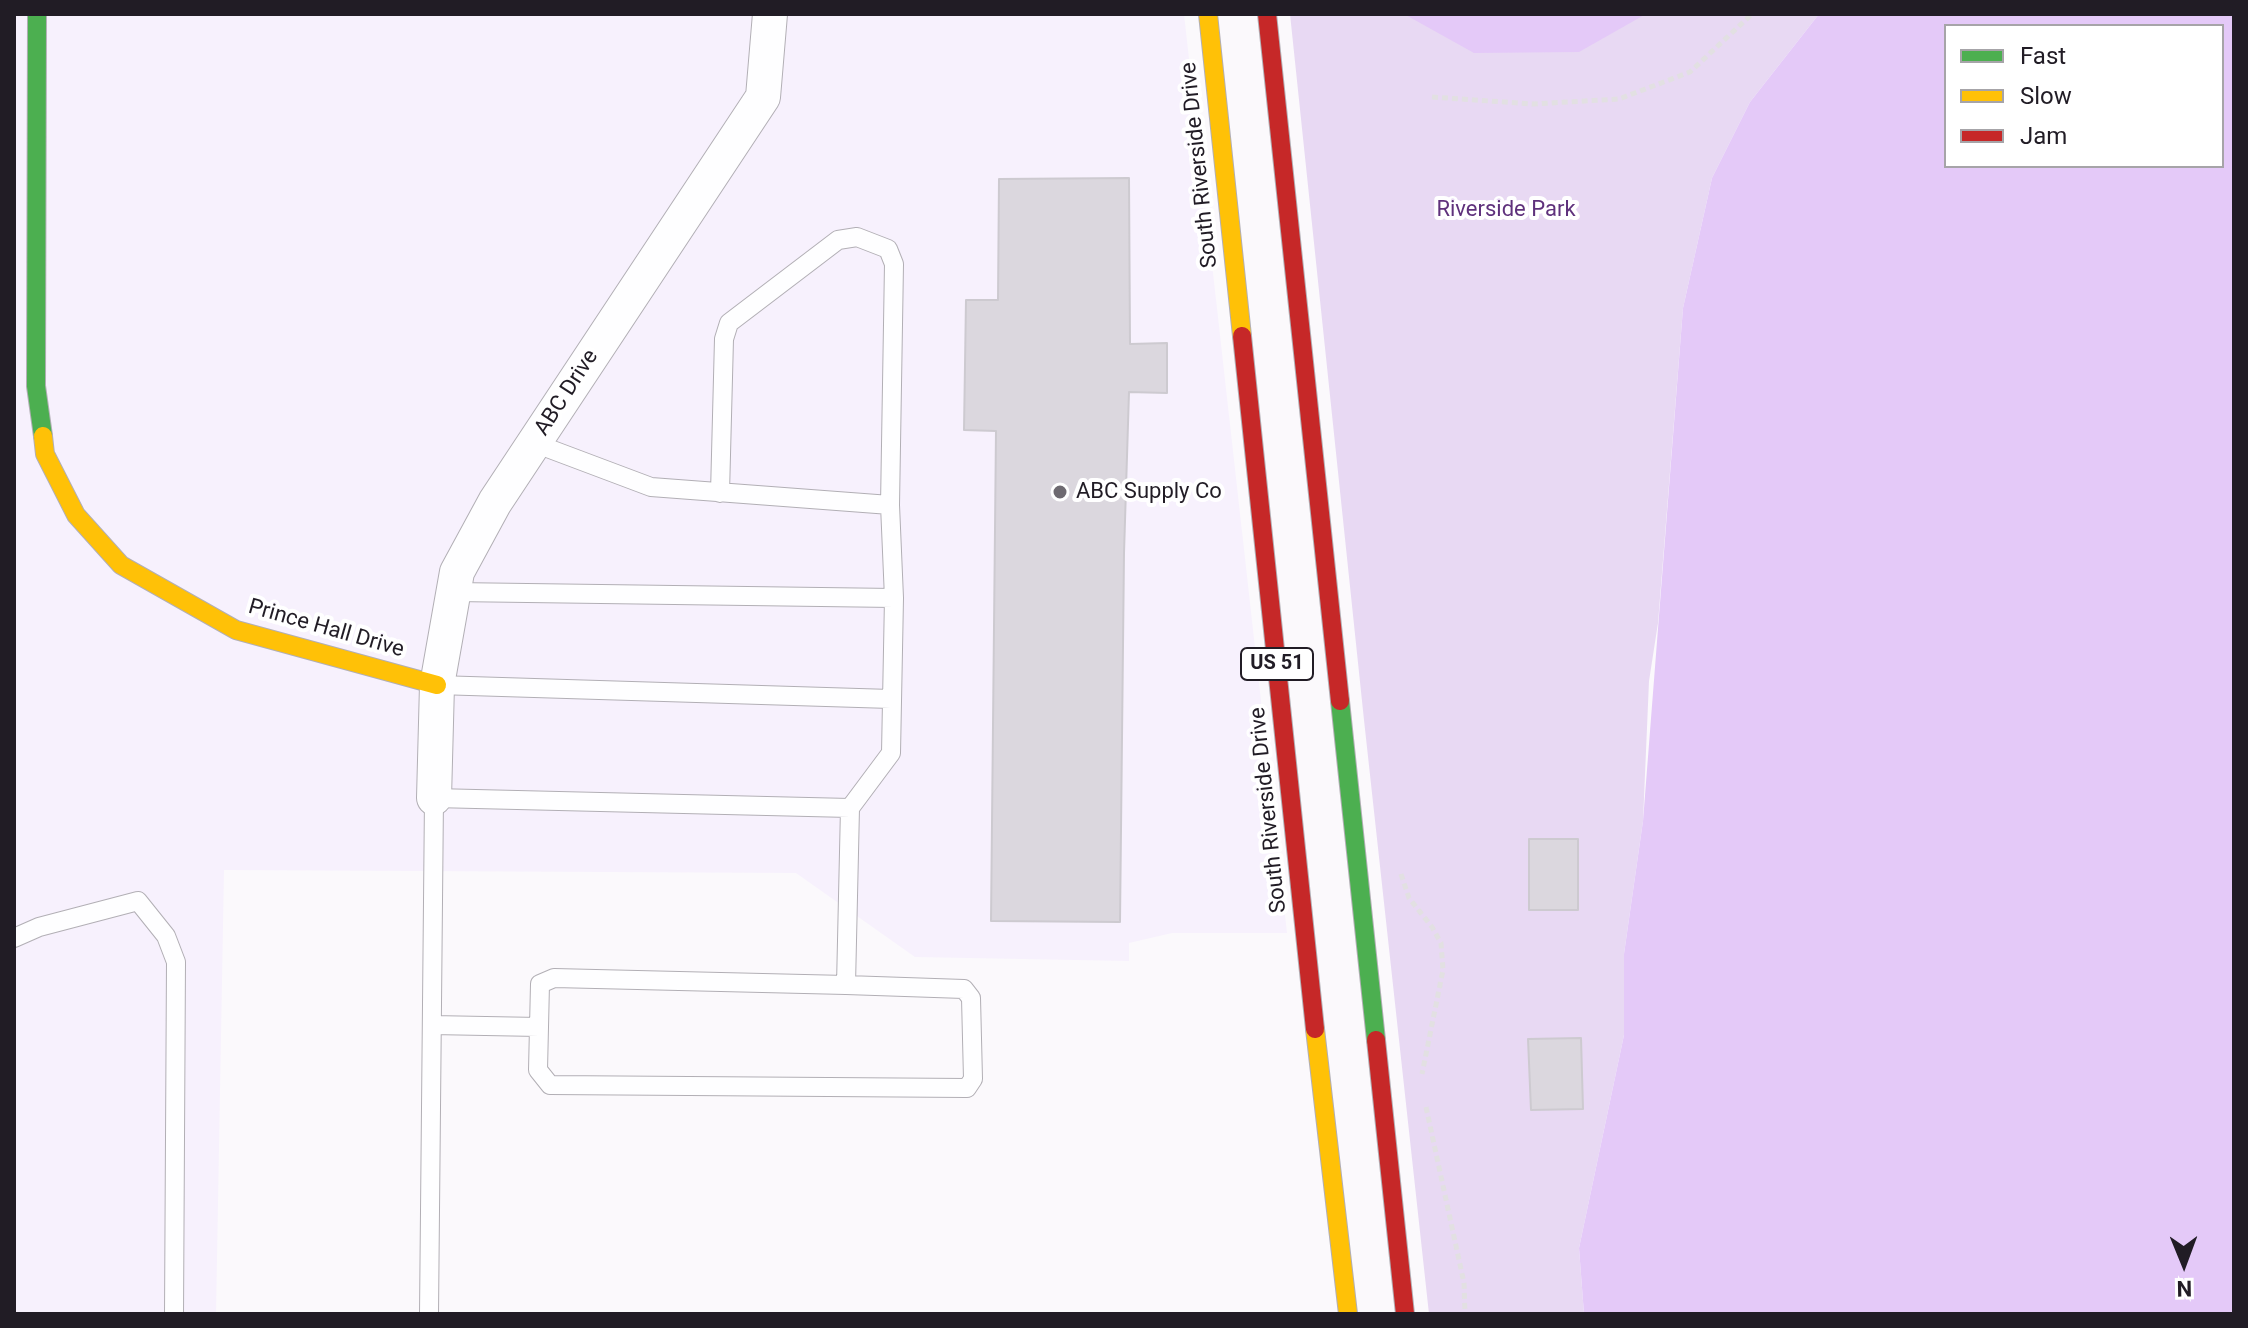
<!DOCTYPE html>
<style>
body{margin:0}
#map{position:relative;width:2248px;height:1328px;overflow:hidden;background:#fbf9fc;font-family:Roboto,sans-serif}
canvas{display:block}
.frame{position:absolute;inset:0;border:16px solid #211c25;pointer-events:none}
.legend{position:absolute;left:1944px;top:24px;width:280px;height:144px;box-sizing:border-box;background:#fff;border:2px solid #a6a4a8;margin:0;padding:10px 14px;list-style:none;font-size:24px;color:#211c25}
.legend li{display:flex;align-items:center;gap:16px;height:40px}
.legend b{width:40px;border:2px solid #a6a4a8}
.north{position:absolute;left:2144px;top:1224px;width:80px;height:80px;-webkit-text-stroke:6px #fff;paint-order:stroke;rotate:179deg;font-size:22px;font-weight:700;line-height:32px;text-align:center;color:#211c25}
.north::after{content:'';display:block;margin:auto;width:28px;height:36px;background:#211c25;clip-path:polygon(50% 0,100% 100%,50% 72%,0 100%)}
</style>
<div id="map">
<canvas width="2248" height="1328"></canvas>
<div class="frame"></div>
<ul class="legend">
<li><b style="height:10px;background:#4caf50"></b>Fast</li>
<li><b style="height:10px;background:#ffc107"></b>Slow</li>
<li><b style="height:10px;background:#c62828"></b>Jam</li>
</ul>
<div class="north">N</div>
</div>
<script>
const g = document.querySelector('canvas').getContext('2d');
g.lineJoin = 'round';
function paint(path, color) { g.fillStyle = color; g.fill(path, 'evenodd'); }
function trace(path, color, width, dash) { g.strokeStyle = color; g.lineWidth = width; g.lineCap = dash ? 'butt' : 'round'; g.setLineDash(dash || []); g.stroke(path); }
function write(font, color, halo, rows, align = 'center') {
  g.font = font + ' Roboto,sans-serif'; g.lineWidth = 8; g.setLineDash([]); g.textBaseline = 'middle'; g.strokeStyle = halo; g.fillStyle = color; for (const [text, x, y, turn = 0] of rows) {
    g.save(); g.translate(x, y); g.rotate((+turn || 0) * Math.PI / 180); g.textAlign = isNaN(turn) ? turn : align; if (halo) g.strokeText(text, 0, 0); g.fillText(text, 0, 0); g.restore();
  }
}
const built = new Path2D(`
 M14,14H1184L1287,933H1172L1129,943V961L915,957L796,873L224,870L216,1314H14Z`);
const green = new Path2D(`
 M1290,14H1819L1750,102L1712,178L1683,308L1658,623L1649,681L1643,821L1624,954V1035L1579,1248L1584,1314H1429L1364,720Z`);
const water = new Path2D(`
 M1404,14H1646L1579,52L1474,53Z
 M1819,14H2234V1314H1584L1579,1248L1624,1035V954L1643,821L1683,308L1712,178L1750,102ZM1946,26H2222V166H1946Z`);
const building = new Path2D(`
 M1129,178L1130,344L1167,343V393L1129,392L1124,553L1120,922L991,921L996,431L964,430L966,300H998L999,179Z
 M1529,839H1578V910H1529Z
 M1581,1038L1583,1109L1531,1110L1528,1039Z`);
const path = new Path2D(`
 M1432,97L1533,104L1619,99L1690,72L1752,14
 M1401,874L1409,898L1432,927L1441,943L1443,970L1422,1074
 M1426,1107L1464,1283L1465,1314`);
const lane = new Path2D(`
 M720,493L724,339L729,323L838,240L857,237L888,249L894,264L890,505
 M454,592L894,598
 M437,685L891,699
 M14,938L39,927L138,901L166,936L176,962L174,1314
 M432,1025L539,1027L538,1070L550,1085L967,1088L973,1079L971,998L964,989L846,985L850,808L891,753L894,598L890,505L651,487L534,443
 M539,1027L540,984L554,978L846,985
 M429,1314L434,798L850,808`);
const street = new Path2D(`
 M434,798L437,685L457,572L495,502L763,97L770,14`);
const fast = new Path2D(`
 M37,14L36,386L43,436
 M1340,701L1376,1040`);
const slow = new Path2D(`
 M1208,14L1242,336
 M43,436L45,454L76,515L121,565L236,630L437,685
 M1315,1029L1348,1314`);
const jam = new Path2D(`
 M1267,14L1340,701
 M1242,336L1315,1029
 M1376,1040L1405,1314`);
const markers = [
 [1060,492,8,"#6d6970"]
];
const shields = [
 [1277,664,72]
];
const shieldNames = [
 ["US 51",1277,664]
];
const streetNames = [
 ["South Riverside Drive",1200,165,-96],
 ["ABC Drive",567,393,-57],
 ["Prince Hall Drive",326,629,16],
 ["South Riverside Drive",1269,810,-96]
];
const parkNames = [
 ["Riverside Park",1506,210]
];
const poiNames = [
 ["ABC Supply Co",1076,492]
];
paint(built, '#f7f1fd');
paint(green, '#e8d9f3');
paint(water, '#e4c9f8');
paint(building, '#dbd7de');
trace(building, '#cdcad0', 2);
trace(lane, '#b2afb5', 20);
trace(street, '#b2afb5', 36);
trace(fast, '#b2afb5', 20);
trace(slow, '#b2afb5', 20);
trace(jam, '#b2afb5', 20);
trace(path, '#e2e0e2', 5, [6, 4]);
trace(lane, '#fefeff', 18);
trace(street, '#fefeff', 34);
trace(fast, '#4caf50', 18);
trace(slow, '#ffc107', 18);
trace(jam, '#c62828', 18);
for (const [x, y, r, color] of markers) { const dot = new Path2D(); dot.arc(x, y, r, 0, 2 * Math.PI); g.fillStyle = color; g.fill(dot); trace(dot, '#fff', 3); }
for (const [x, y, w] of shields) { const box = new Path2D(); box.roundRect(x - w / 2, y - 16, w, 32, 6); g.fillStyle = '#fff'; g.fill(box); trace(box, '#211c25', 2); }
write('bold 20px', '#211c25', null, shieldNames);
write('22px', '#211c25', '#fff', streetNames);
write('22px', '#5f317c', '#fff', parkNames);
write('22px', '#211c25', '#fff', poiNames, 'left');
</script>
